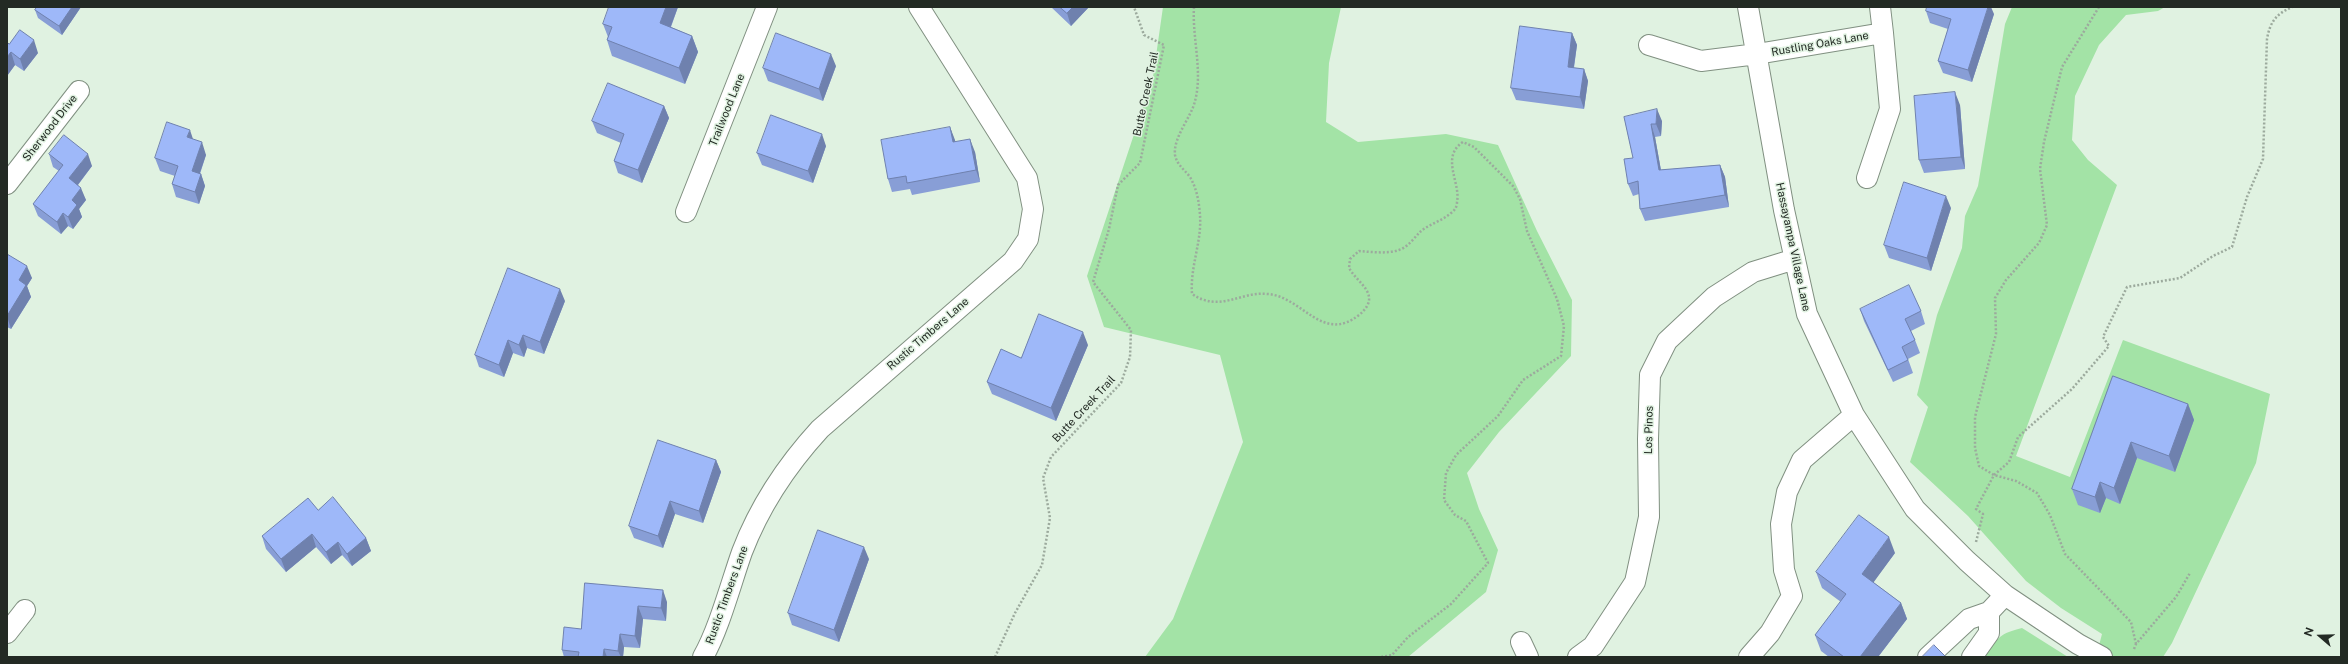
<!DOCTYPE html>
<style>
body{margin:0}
#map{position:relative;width:2348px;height:664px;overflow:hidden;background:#e0f2e1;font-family:"Public Sans",sans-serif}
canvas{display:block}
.frame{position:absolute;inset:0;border:8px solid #232a24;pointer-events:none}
.north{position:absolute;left:2300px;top:616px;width:40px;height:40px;-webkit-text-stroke:3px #e0f2e1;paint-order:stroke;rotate:290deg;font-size:11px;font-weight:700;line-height:16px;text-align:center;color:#232a24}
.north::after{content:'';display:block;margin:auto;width:14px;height:18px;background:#232a24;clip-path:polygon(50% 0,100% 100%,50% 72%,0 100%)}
</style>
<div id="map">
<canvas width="2348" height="664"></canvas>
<div class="frame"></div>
<div class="north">N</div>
</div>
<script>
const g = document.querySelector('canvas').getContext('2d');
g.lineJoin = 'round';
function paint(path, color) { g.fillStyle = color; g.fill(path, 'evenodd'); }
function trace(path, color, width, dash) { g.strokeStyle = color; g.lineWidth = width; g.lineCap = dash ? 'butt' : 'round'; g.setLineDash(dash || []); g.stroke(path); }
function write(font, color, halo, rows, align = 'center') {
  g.font = font + ' "Public Sans",sans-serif'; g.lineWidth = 3; g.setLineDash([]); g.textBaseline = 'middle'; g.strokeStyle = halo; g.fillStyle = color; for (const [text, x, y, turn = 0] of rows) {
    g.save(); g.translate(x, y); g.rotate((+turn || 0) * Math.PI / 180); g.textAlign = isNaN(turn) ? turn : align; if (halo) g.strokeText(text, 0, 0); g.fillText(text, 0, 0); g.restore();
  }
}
const green = new Path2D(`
 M1163,7H1341L1329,63L1326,122L1358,142L1446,134L1498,145L1537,231L1572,300L1571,356L1499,432L1467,473L1479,509L1498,550L1486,592L1408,657H1145L1173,619L1243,442L1220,355L1104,327L1087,276L1153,77Z
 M2012,7H2165L2158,11L2126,15L2099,45L2075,96L2072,140L2088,160L2117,185L2016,456L2070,477L2123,340L2270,394L2256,463L2172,643L2163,657H2096L2102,634L2061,608L2026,581L1968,516L1910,462L1928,407L1917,395L1937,315L1962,248L1965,216L1978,186L2005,24Z
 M2022,628L2068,657H1985C1996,638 2001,633 2022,628Z`);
const path = new Path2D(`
 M1194,7C1192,38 1203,71 1195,101C1191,118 1173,137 1175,155C1177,165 1184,169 1190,177C1197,189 1199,202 1200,215C1202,242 1190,266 1192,294C1220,313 1240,291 1268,294C1303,297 1322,344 1359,315C1383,295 1358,284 1349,268L1350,259L1359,251C1372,252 1387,254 1399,250C1408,247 1414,238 1420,232C1429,224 1442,221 1451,213C1455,210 1457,207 1457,202C1461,183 1440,157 1463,142L1474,147L1513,186L1520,199L1527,231L1557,299L1564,326L1561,356L1523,380L1498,416L1456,455L1446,473L1444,500L1455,515L1466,521L1488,563L1451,604L1408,637L1392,655L1381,657
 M2099,7L2062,67L2044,142L2040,169L2047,225L2039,243L2006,280L1995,298L1996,334L1975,417V448L1979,466L1994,475L2016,481L2037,493L2050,515L2065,554L2131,622L2136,644
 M1976,542L1983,514L1976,509L1994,475L2009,462L2018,437L2072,389L2109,346L2103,337L2127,287L2180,278L2213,256L2232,247L2247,197L2263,159L2267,39C2270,22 2276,14 2292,7
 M2134,649L2136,644L2176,597L2190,573
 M995,657L1015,613L1042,565L1050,518L1043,478L1051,457L1121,383L1130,357L1131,330L1093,282L1109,229L1118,185L1140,163L1164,45L1144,35L1134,7`);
const minor = new Path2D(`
 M1748,7L1784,210L1807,314L1854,415L1915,509L1967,561L2005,595L2078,644L2102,657
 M1880,7L1883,33
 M1649,45L1701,61L1757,54L1883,33L1890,109L1867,178
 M7,184L79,91
 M686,212L767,7
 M7,633L25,610
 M1521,642L1528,657
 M703,657C719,629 731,583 742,552C760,505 787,465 820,429L1013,261L1028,239L1033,209L1027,178L919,7
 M1578,657L1593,646L1635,582L1649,517L1648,439L1650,375L1667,341L1714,297L1753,272L1795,259
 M1749,657L1770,633L1792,596L1784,570L1781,524L1787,492L1802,460L1854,415
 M1928,657L1969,619L1989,612L2005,595
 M1972,657L1989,633V612`);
const wall = new Path2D(`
 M37,7H81L62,35L38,18L35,10Z
 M678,7L671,27L692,36L698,52L685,84L612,56L607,40L608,37L603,24Z
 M1051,7H1089L1071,26Z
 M1926,11L1994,14L1972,82L1943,73L1938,61L1948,29L1930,23Z
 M1572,33L1577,45L1574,68L1584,69L1588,81L1584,109L1516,100L1511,88Z
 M9,44L38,53L24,71L15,65L7,76Z
 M836,66L823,101L768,81L763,68Z
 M1960,105L1965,169L1924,173L1919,160Z
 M664,106L669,118L642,183L618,173L614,161L621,143L597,133L592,121Z
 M1624,117L1662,121L1661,136L1655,137L1661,170L1720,165L1725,177L1729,207L1645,221L1640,209L1639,194L1633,196L1628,184L1633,158Z
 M950,127L955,142L975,152L980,182L912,195L910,189L892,192L888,179Z
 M193,139L206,155L200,174H201L205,186L199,204L176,197L172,184L175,176L160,171L155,158Z
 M826,146L813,183L762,165L757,153Z
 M49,154L92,166L78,185L86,200L79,209L82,217L73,229L68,226L61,234L38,216L33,204L59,171L53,167Z
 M1951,208L1931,271L1889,258L1884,245Z
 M7,254L32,278L27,286L31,297L11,329L7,327Z
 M565,301L544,354L527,348L524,357L513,353L504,377L479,367L475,355Z
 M1860,309L1921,311L1925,324L1911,331L1915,340L1920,353L1908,359L1913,373L1893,382L1864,321Z
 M1088,345L1056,421L992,394L987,382L1021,358Z
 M2113,376L2188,404L2194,420L2175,472L2137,458L2120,504L2106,498L2100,513L2078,505L2072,489Z
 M716,460L721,472L703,523L675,514L663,548L634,538L629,526Z
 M318,510L366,538L371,551L352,566L342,555L331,564L316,547L286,572L266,549L262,536Z
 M1895,553L1873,582L1901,603L1907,619L1878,657H1829L1821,651L1815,635L1841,602L1822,588L1816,572Z
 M869,559L839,642L792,625L788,613Z
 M585,583L667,602L666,621L643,619L640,648L624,647L623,657H564L562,650L581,629Z`);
const shadedWall = new Path2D(`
 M72,7H81L62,35L59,26Z
 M666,7H678L666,39L660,23Z
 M1073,7H1089L1071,26L1067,13Z
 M1988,7H1991L1994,14L1972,82L1968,70Z
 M1572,33L1577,45L1572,79L1568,67Z
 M692,36L698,52L685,84L679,68Z
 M34,40L38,53L24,71L20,59Z
 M11,52L15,65L7,76V57Z
 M831,54L836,66L823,101L819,89Z
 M1584,69L1588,81L1584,109L1580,97Z
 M1955,92L1960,105L1965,169L1961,157Z
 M664,106L669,118L642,183L638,170Z
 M1657,109L1662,121L1661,136L1656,124Z
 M1651,124L1655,137L1663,182L1659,170Z
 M950,127L955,140L957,155L953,142Z
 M190,130L194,142L187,137Z
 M822,134L826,146L813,183L808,171Z
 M970,139L975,152L980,182L976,170Z
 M202,142L206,155L196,184L192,171Z
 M88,154L92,166L73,191L69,178Z
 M1720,165L1725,177L1729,207L1725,195Z
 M201,174L205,186L199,204L195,192Z
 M81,188L86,200L79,209L82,217L73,229L68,217L72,200Z
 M1946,196L1951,208L1931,271L1927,258Z
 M63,213L68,226L61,234L57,222Z
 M27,266L32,278L27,286L31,297L11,329L7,316L19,280Z
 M560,289L565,301L544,354L540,342Z
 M1083,332L1088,345L1056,421L1051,408Z
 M523,335L527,348L524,357L519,345Z
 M508,340L513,353L504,377L499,365Z
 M2188,404L2194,420L2175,472L2169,456Z
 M2131,442L2137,458L2120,504L2114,488Z
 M716,460L721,472L703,523L699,511Z
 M2100,482L2106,498L2100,513L2095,497Z
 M670,501L675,514L663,548L658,536Z
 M312,534L316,547L286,572L281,559Z
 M1889,537L1895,553L1868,590L1862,574Z
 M366,538L371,551L352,566L347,554Z
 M338,542L342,555L331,564L326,552Z
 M864,547L869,559L839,642L834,630Z
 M663,590L667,602L666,621L661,608Z
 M1901,603L1907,619L1878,657H1860Z
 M638,606L643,619L640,648L635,636Z
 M620,634L624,647L623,657H621L618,651Z
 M604,649L607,657H603Z`);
const building = new Path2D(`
 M37,7H72L59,26L35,10Z
 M609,7H666L660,23L692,36L679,68L607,40L612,27L603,24Z
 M1060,7H1073L1067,13Z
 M1927,7H1988L1968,70L1938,61L1951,19L1926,11Z
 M1520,26L1572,33L1568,67L1584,69L1580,97L1511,88Z
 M20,30L34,40L20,59L11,52L7,57V42L9,44Z
 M776,33L831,54L819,89L763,68Z
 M608,83L664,106L638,170L614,161L624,134L592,121Z
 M1955,92L1961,157L1919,160L1914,96Z
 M1657,109L1656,124H1651L1659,170L1720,165L1725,195L1640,209L1638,181L1628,184L1624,159L1633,158L1624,117Z
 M771,115L822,134L808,171L757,153Z
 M167,122L190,130L187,137L202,142L192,171L201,174L195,192L172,184L178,166L155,158Z
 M950,127L953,142L970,139L976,170L907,183L906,176L888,179L881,140Z
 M64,135L88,154L69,178L81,188L72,200L77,205L68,217L63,213L57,222L33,204L63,165L49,154Z
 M1904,182L1946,196L1927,258L1884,245Z
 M7,254L27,266L19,280L26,285L7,316Z
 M508,268L560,289L540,342L523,335L519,345L508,340L499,365L475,355Z
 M1909,285L1921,311L1905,319L1915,340L1902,347L1908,360L1888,370L1860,309Z
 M1039,314L1083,332L1051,408L987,382L1001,349L1021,358Z
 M2113,376L2188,404L2169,456L2131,442L2114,488L2100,482L2095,497L2072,489Z
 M658,440L716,460L699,511L670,501L658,536L629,526Z
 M333,497L366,538L347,554L338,542L326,552L312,534L281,559L262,536L308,498L318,510Z
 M1859,515L1889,537L1862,574L1901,603L1860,657H1844L1815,635L1846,594L1816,572Z
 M818,530L864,547L834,630L788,613Z
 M585,583L663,590L661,608L638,606L635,636L620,634L618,651L604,649L603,657H578L579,652L562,650L564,627L581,629Z
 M1934,645L1946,657H1922Z`);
const streetNames = [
 ["Rustling Oaks Lane",1820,44,-10],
 ["Butte Creek Trail",1146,94,-78],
 ["Trailwood Lane",727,110,-68],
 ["Sherwood Drive",50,128,-52],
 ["Hassayampa Village Lane",1793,247,78],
 ["Rustic Timbers Lane",928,334,-41],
 ["Butte Creek Trail",1084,409,-47],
 ["Los Pinos",1649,430,-89],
 ["Rustic Timbers Lane",727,595,-70]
];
paint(green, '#a3e3a6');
trace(minor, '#809081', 22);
trace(path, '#9caa9d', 2.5, [2, 2]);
trace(minor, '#fff', 20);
paint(wall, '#889ed6');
paint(shadedWall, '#6f81ae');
paint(building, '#9eb8f9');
trace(building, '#6f81ae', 1);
write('11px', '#232a24', '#e0f2e1', streetNames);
</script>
